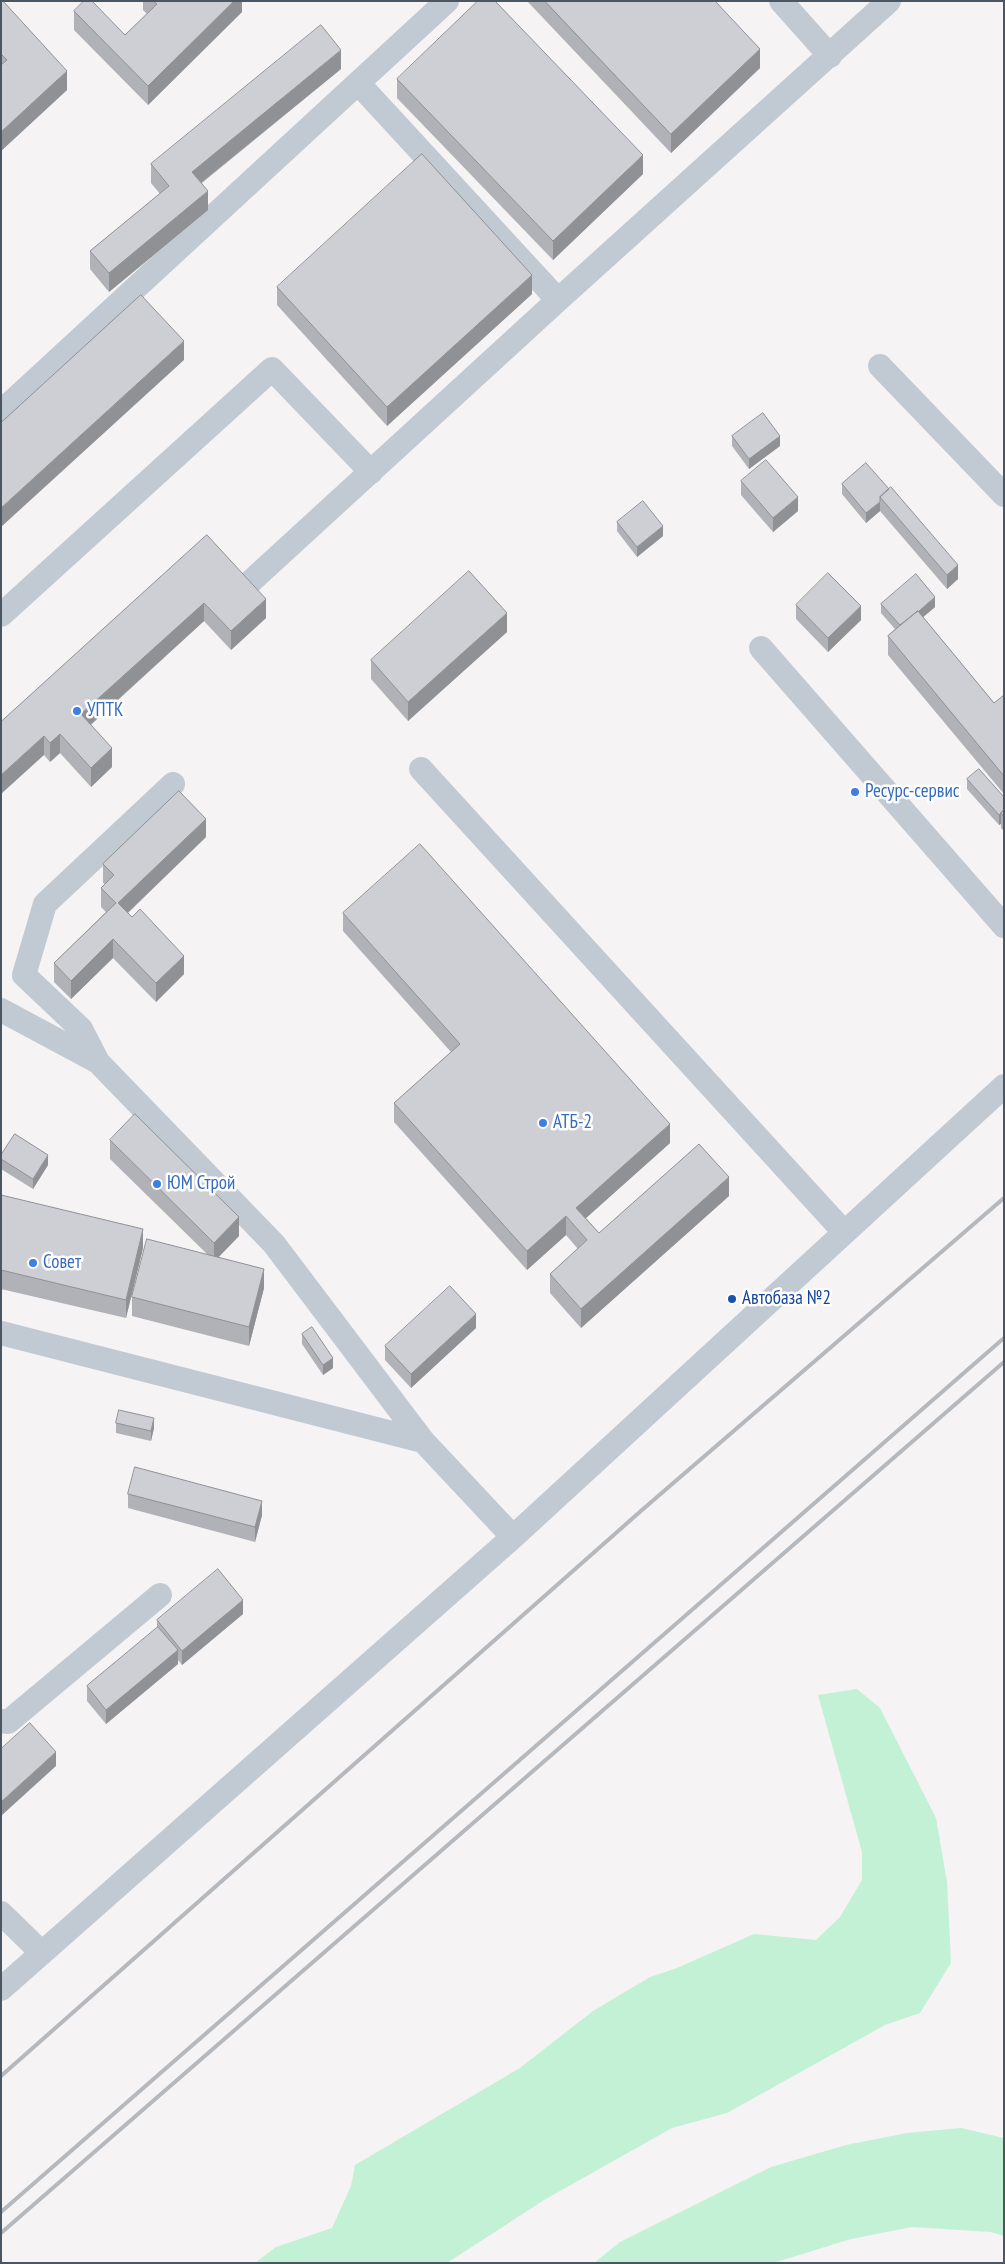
<!DOCTYPE html>
<meta charset="utf-8">
<style>
body{margin:0}
#map{position:relative;width:1005px;height:2264px;overflow:hidden;background:#f5f3f3;font-family:"PT Sans Narrow",sans-serif}
canvas{display:block}
.frame{position:absolute;inset:0;border:2px solid #4a5661;pointer-events:none}
</style>
<div id="map">
<canvas width="1005" height="2264"></canvas>
<div class="frame"></div>
</div>
<script>
const g = document.querySelector('canvas').getContext('2d');
g.lineJoin = 'round';
function paint(path, color) { g.fillStyle = color; g.fill(path, 'evenodd'); }
function trace(path, color, width, dash) { g.strokeStyle = color; g.lineWidth = width; g.lineCap = dash ? 'butt' : 'round'; g.setLineDash(dash || []); g.stroke(path); }
function write(font, color, halo, rows, align = 'center') {
  g.font = font + ' "PT Sans Narrow",sans-serif'; g.lineWidth = 5; g.setLineDash([]); g.textBaseline = 'middle'; g.strokeStyle = halo; g.fillStyle = color; for (const [text, x, y, turn = 0] of rows) {
    g.save(); g.translate(x, y); g.rotate((+turn || 0) * Math.PI / 180); g.textAlign = isNaN(turn) ? turn : align; if (halo) g.strokeText(text, 0, 0); g.fillText(text, 0, 0); g.restore();
  }
}
const green = new Path2D(`
 M857,1689L880,1708L936,1818L947,1882L951,1963L920,2013L885,2025L727,2113L672,2128L544,2200L447,2263H255L276,2247L332,2228L351,2186L355,2165L520,2068L593,2011L650,1977L677,1968L754,1934L816,1940L840,1917L862,1880V1852L818,1695Z
 M961,2128L1004,2138V2236L991,2232L912,2227L851,2239L773,2263H594L620,2242L771,2167L846,2145L907,2133Z`);
const minor = new Path2D(`
 M781,1L830,56
 M358,83L558,300
 M880,366L1004,495
 M1,412L447,1
 M248,584L558,300L889,1
 M1,615L272,369L371,472
 M761,648L1004,926
 M421,769L844,1232
 M1,1010L98,1062L274,1244L423,1441L513,1537
 M98,1062L81,1029L24,975L45,904L173,784
 M1,1333L423,1441
 M1,1721L8,1722L160,1595
 M1,1913L42,1953
 M1,1989L513,1537L1004,1086`);
const rail = new Path2D(`
 M1,2076L642,1510L1004,1198
 M1,2212L1004,1338
 M1,2233L1004,1362`);
const wall = new Path2D(`
 M1,1L67,90L1,151Z
 M143,1H242V12L148,105L74,30V11L125,35L147,14L143,10Z
 M527,1H715L760,68L671,153Z
 M341,69L202,183L208,210L109,292L90,269V251L160,194L151,183V164Z
 M397,79L643,174L553,260L397,98Z
 M277,287L532,294L387,426L277,305Z
 M732,436L780,446L749,469L732,446Z
 M866,463L958,579L947,589L880,511L866,523L842,494V484Z
 M741,481L798,511L773,532L741,495Z
 M617,522L663,536L637,557L617,531Z
 M207,535L266,618L231,650L204,621L91,725L112,767L91,787L60,753L50,762L44,755L1,722Z
 M881,604L935,607L923,617L994,703L1004,695V794L888,655V636L895,629L881,613Z
 M796,605L861,620L828,652L796,619Z
 M507,632L408,721L371,679V660Z
 M967,779L1004,797V831L1001,828V824L999,825L967,789Z
 M206,837L128,913L184,974L156,1002L113,958L71,999L54,982V963L106,912L101,907V888L105,884L103,883V864Z
 M343,913L670,1143L586,1218L599,1233L729,1196L581,1328L550,1293V1274L578,1249L566,1235L527,1270L394,1122V1103L451,1052L343,931Z
 M110,1140L239,1236L218,1257L264,1288L249,1346L132,1316V1297L207,1254L110,1159Z
 M1,1155L48,1165L33,1189L1,1169Z
 M1,1195L143,1248L126,1318L1,1289Z
 M476,1328L411,1388L385,1360V1346Z
 M302,1334L333,1368L323,1375L302,1344Z
 M116,1423L154,1428L151,1441L116,1433Z
 M128,1494L262,1515L255,1542L128,1508Z
 M243,1614L182,1665L178,1660V1664L106,1724L87,1701V1686L157,1628V1620Z`);
const shadedWall = new Path2D(`
 M234,1H242V12L148,105V86Z
 M760,49V68L671,153V134Z
 M341,50V69L192,190V172Z
 M67,71V90L1,151V132Z
 M643,155V174L553,260V241Z
 M208,191V210L109,292V273Z
 M532,275V294L387,426V407Z
 M184,341V360L1,527V508Z
 M780,436V446L749,469V459Z
 M798,497V511L773,532V518Z
 M880,502V511L866,523V513Z
 M663,526V536L637,557V547Z
 M958,565V579L947,589V575Z
 M935,597V607L901,636V626Z
 M266,599V618L231,650V631Z
 M204,603V621L81,733V714Z
 M861,606V620L828,652V638Z
 M507,613V632L408,721V702Z
 M60,734V753L50,762V743Z
 M44,736V755L1,794V775Z
 M112,748V767L91,787V768Z
 M1001,814V824L999,825V815Z
 M206,819V837L118,922V903Z
 M113,939V958L71,999V981Z
 M184,956V974L156,1002V983Z
 M670,1124V1143L576,1227V1208Z
 M48,1155V1165L33,1189V1179Z
 M729,1177V1196L581,1328V1309Z
 M566,1216V1235L527,1270V1251Z
 M239,1217V1236L214,1262V1243Z
 M143,1229V1248L126,1318V1300Z
 M264,1269V1288L249,1346V1327Z
 M476,1314V1328L411,1388V1374Z
 M333,1358V1368L323,1375V1365Z
 M154,1418V1428L151,1441V1431Z
 M262,1501V1515L255,1542V1527Z
 M243,1600V1614L182,1665V1651Z
 M178,1650V1664L106,1724V1710Z
 M56,1752V1766L1,1816V1802Z`);
const building = new Path2D(`
 M1,1H3L67,71L1,132V65L7,60L1,54Z
 M84,1H92L125,35L157,4L153,1H234L148,86L74,11Z
 M478,1H495L643,155L553,241L397,79Z
 M545,1H715L760,49L671,134Z
 M321,25L341,50L192,172L208,191L109,273L90,251L169,186L151,164Z
 M422,154L532,275L387,407L277,287Z
 M141,295L184,341L1,508V423Z
 M763,413L780,436L749,459L732,436Z
 M766,460L798,497L773,518L741,481Z
 M866,463L889,489L880,497V502L866,513L842,484Z
 M891,487L958,565L947,575L880,497Z
 M643,501L663,526L637,547L617,522Z
 M207,535L266,599L231,631L204,603L81,714L112,748L91,768L60,734L50,743L44,736L1,775V722Z
 M469,571L507,613L408,702L371,660Z
 M828,573L861,606L828,638L796,605Z
 M916,574L935,597L918,612V611L900,625L881,604Z
 M918,611L994,703L1004,695V776L888,636Z
 M979,769L1004,797V810L999,815L967,779Z
 M179,791L206,819L118,903L132,917L140,909L184,956L156,983L113,939L71,981L54,963L116,903L101,888L114,875L103,864Z
 M1004,810V817L1001,813Z
 M420,844L670,1124L576,1208L599,1233L699,1144L729,1177L581,1309L550,1274L587,1240L566,1216L527,1251L394,1103L460,1044L343,913Z
 M135,1114L239,1217L214,1243L110,1140Z
 M15,1134L48,1155L33,1179L1,1159V1155Z
 M1,1195L143,1229L126,1300L1,1270Z
 M147,1239L264,1269L249,1327L132,1297Z
 M450,1286L476,1314L411,1374L385,1346Z
 M312,1327L333,1358L323,1365L302,1334Z
 M119,1410L154,1418L151,1431L116,1423Z
 M135,1467L262,1501L255,1527L128,1494Z
 M218,1569L243,1600L182,1651L157,1620Z
 M158,1627L178,1650L106,1710L87,1686Z
 M30,1723L56,1752L1,1802V1749Z`);
const markers = [
 [77,711,5,"#3f7fe0"],
 [855,792,5,"#3f7fe0"],
 [543,1123,5,"#3f7fe0"],
 [157,1184,5,"#3f7fe0"],
 [33,1263,5,"#3f7fe0"],
 [732,1299,5,"#1a4fb4"]
];
const shopNames = [
 ["УПТК",87,711],
 ["Ресурс-сервис",865,792],
 ["АТБ-2",553,1123],
 ["ЮМ Строй",167,1184],
 ["Совет",43,1263]
];
const transitNames = [
 ["Автобаза №2",742,1299]
];
paint(green, '#c3f1d5');
trace(minor, '#c1cad2', 24);
trace(rail, '#b5b8bd', 4);
paint(wall, '#b0b2b7');
paint(shadedWall, '#909195');
paint(building, '#cdcfd5');
trace(building, '#909195', 1);
for (const [x, y, r, color] of markers) { const dot = new Path2D(); dot.arc(x, y, r, 0, 2 * Math.PI); g.fillStyle = color; g.fill(dot); trace(dot, '#fff', 2); }
write('19px', '#366cbe', '#fff', shopNames, 'left');
write('19px', '#164399', '#fff', transitNames, 'left');
</script>
